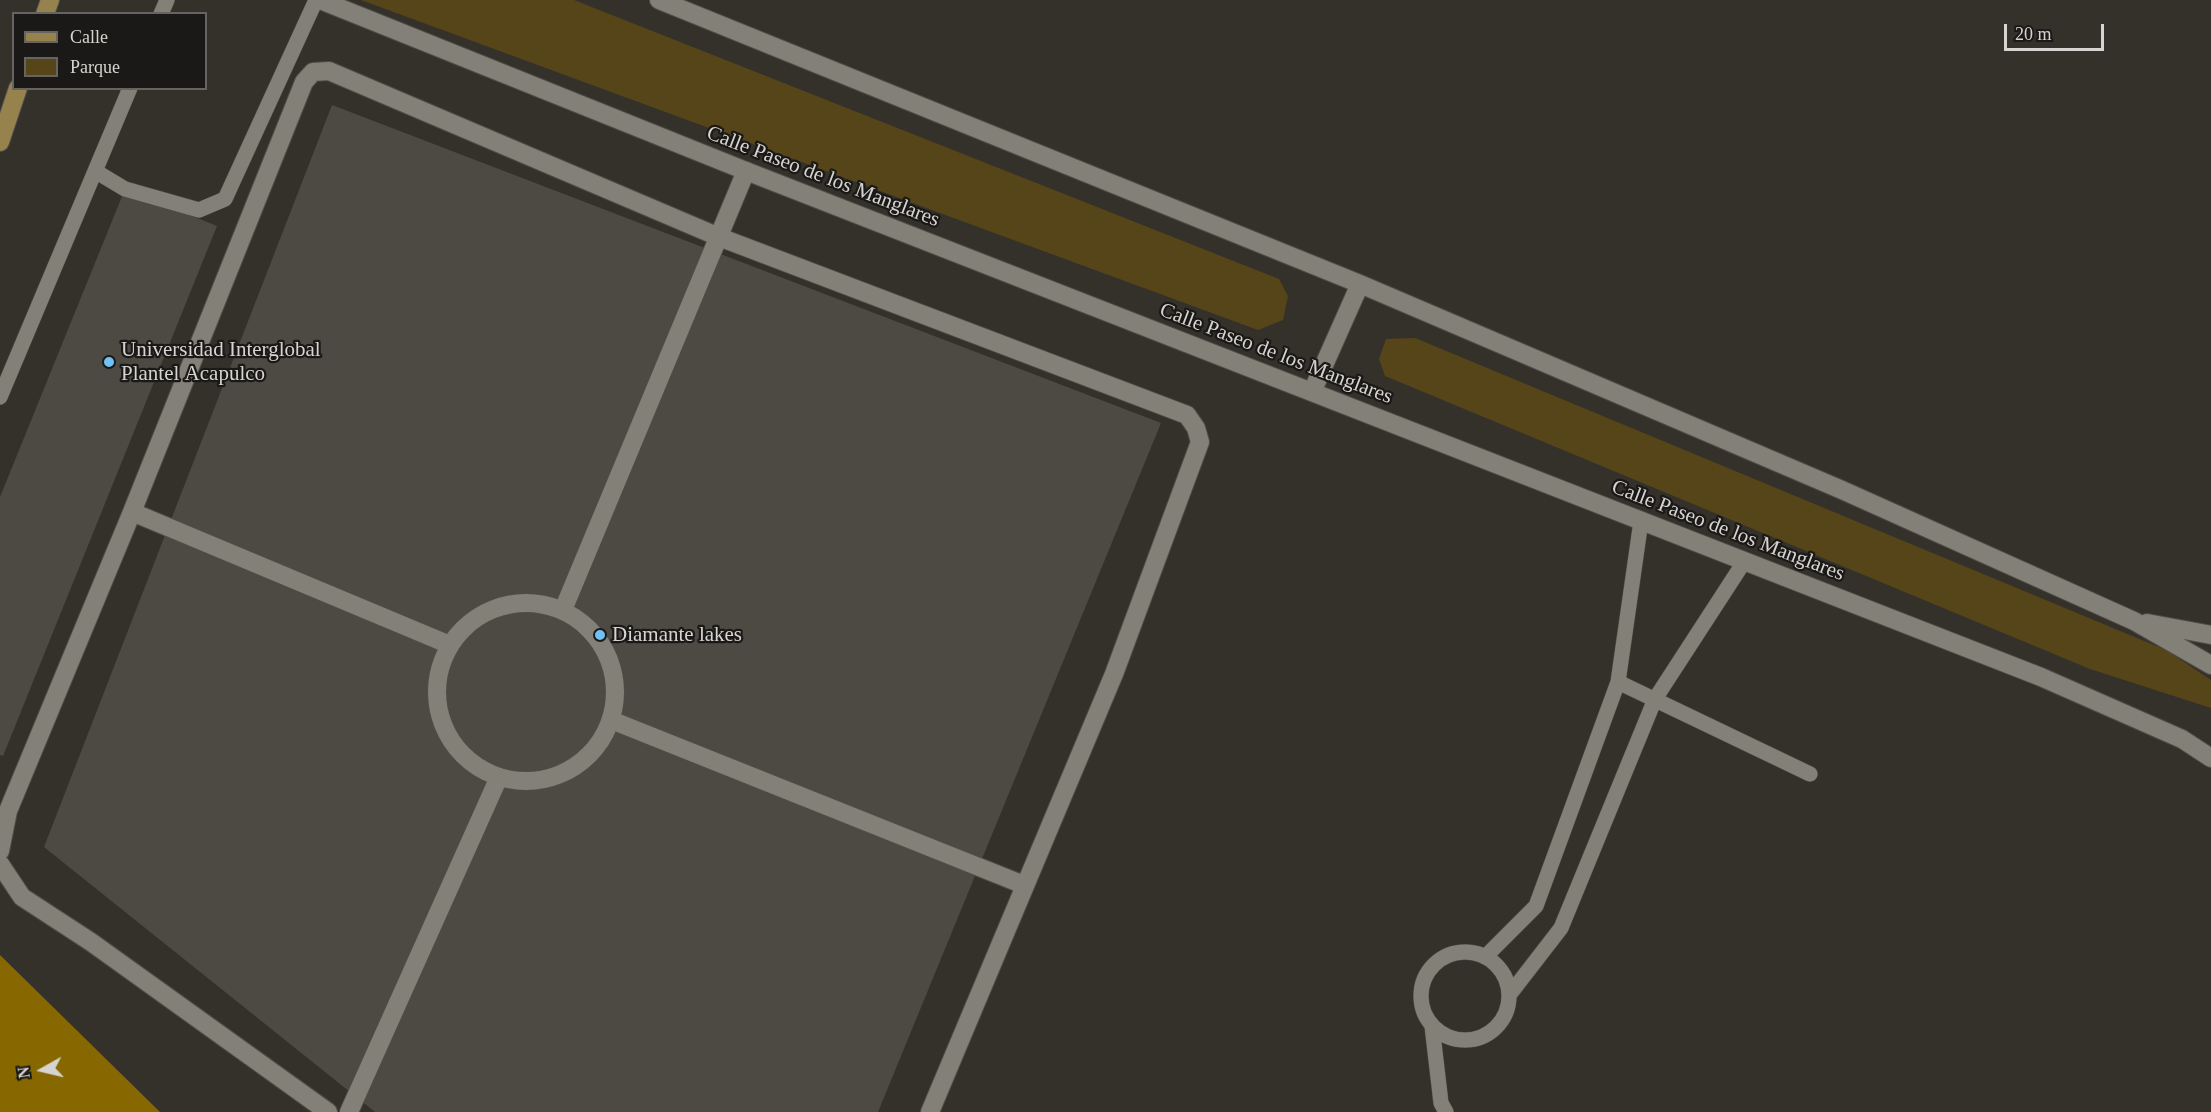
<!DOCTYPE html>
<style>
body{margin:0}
#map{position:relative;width:2211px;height:1112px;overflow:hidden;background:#34312b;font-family:Georgia,serif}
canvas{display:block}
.legend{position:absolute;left:12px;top:12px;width:195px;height:78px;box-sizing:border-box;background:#1b1917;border:2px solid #666461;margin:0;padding:8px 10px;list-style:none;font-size:18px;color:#d6d4d0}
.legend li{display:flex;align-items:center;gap:12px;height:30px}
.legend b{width:30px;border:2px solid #666461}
.north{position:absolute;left:12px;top:1040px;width:60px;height:60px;-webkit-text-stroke:4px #1b1917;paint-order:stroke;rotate:262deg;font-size:16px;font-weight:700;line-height:24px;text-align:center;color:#d6d4d0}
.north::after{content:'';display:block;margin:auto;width:21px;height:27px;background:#d6d4d0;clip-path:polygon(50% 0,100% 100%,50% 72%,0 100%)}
.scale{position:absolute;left:2004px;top:24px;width:100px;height:27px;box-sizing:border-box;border:3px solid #d6d4d0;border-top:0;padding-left:8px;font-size:18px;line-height:21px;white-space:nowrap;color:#d6d4d0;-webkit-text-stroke:4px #1b1917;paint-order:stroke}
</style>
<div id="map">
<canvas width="2211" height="1112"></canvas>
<ul class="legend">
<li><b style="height:8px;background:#95824d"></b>Calle</li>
<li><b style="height:16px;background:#564518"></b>Parque</li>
</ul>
<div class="north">N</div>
<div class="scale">20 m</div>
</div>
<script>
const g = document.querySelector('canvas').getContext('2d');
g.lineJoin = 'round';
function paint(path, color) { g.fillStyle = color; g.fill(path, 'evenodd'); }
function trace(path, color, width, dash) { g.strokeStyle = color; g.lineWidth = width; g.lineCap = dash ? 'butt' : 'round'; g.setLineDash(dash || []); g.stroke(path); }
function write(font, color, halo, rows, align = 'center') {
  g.font = font + ' Georgia,serif'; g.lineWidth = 4.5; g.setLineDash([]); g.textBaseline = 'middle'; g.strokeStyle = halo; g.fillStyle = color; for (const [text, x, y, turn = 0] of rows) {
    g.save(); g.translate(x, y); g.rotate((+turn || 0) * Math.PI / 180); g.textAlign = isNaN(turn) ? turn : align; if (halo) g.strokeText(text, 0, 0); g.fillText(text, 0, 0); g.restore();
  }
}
const green = new Path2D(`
 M361,0H574L1279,279L1288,296L1283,320L1258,330Z
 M1415,338L2166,650L2211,680V708L2090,669L1385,376L1379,359L1386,339Z`);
const forest = new Path2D(`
 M0,955L160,1112H0Z`);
const building = new Path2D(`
 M332,105L1161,423L878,1112H375L44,847Z
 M125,189L217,226L3,756L0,755V497Z`);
const service = new Path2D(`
 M161,14L167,0
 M95,171L125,189L199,210L225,199L316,0
 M0,397L130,88
 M1618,682L1810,774
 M1421 996a44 44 0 1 1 88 0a44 44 0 1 1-88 0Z
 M1485,957L1536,906L1618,682L1641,521
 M1510,994L1561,928L1655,699L1744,562
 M1432,1026L1441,1103L1446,1112`);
const minor = new Path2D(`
 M132,512L450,645
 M437 692a89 89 0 1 1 178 0a89 89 0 1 1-178 0Z
 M563,610L746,171
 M611,720L1024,885
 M0,851L8,811L132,512L304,82L313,72L329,71L719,237L1187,415L1196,428L1200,442L1114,674L930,1112
 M0,864L22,897L91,942L328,1112
 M349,1112L499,777`);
const secondary = new Path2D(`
 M320,0L746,171L2041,677L2182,739L2211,758
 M659,0L1360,284L1842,490L2134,621L2211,665
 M1312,392L1360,284
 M2147,623L2211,635`);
const primary = new Path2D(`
 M45,14L50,0
 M0,142L18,88`);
const markers = [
 [109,362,6,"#71c1f4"],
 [600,635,6,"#71c1f4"]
];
const streetNames = [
 ["Calle Paseo de los Manglares",823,177,21],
 ["Calle Paseo de los Manglares",1276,354,21],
 ["Calle Paseo de los Manglares",1728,531,21]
];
const poiNames = [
 ["Universidad Interglobal",121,350],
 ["Plantel Acapulco",121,374],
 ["Diamante lakes",612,635]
];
paint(green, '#564518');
paint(forest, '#876800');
paint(building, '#4c4a43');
trace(service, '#504d49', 16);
trace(minor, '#504d49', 20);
trace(secondary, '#504d49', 20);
trace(primary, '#504d49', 20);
trace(service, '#838078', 15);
trace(minor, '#838078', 18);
trace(secondary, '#838078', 18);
trace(primary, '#95824d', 18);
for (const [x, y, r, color] of markers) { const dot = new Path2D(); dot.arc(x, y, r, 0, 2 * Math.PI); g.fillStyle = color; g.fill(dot); trace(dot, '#1b1917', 2); }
write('21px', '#d6d4d0', '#1b1917', streetNames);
write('21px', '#d6d4d0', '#1b1917', poiNames, 'left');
</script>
